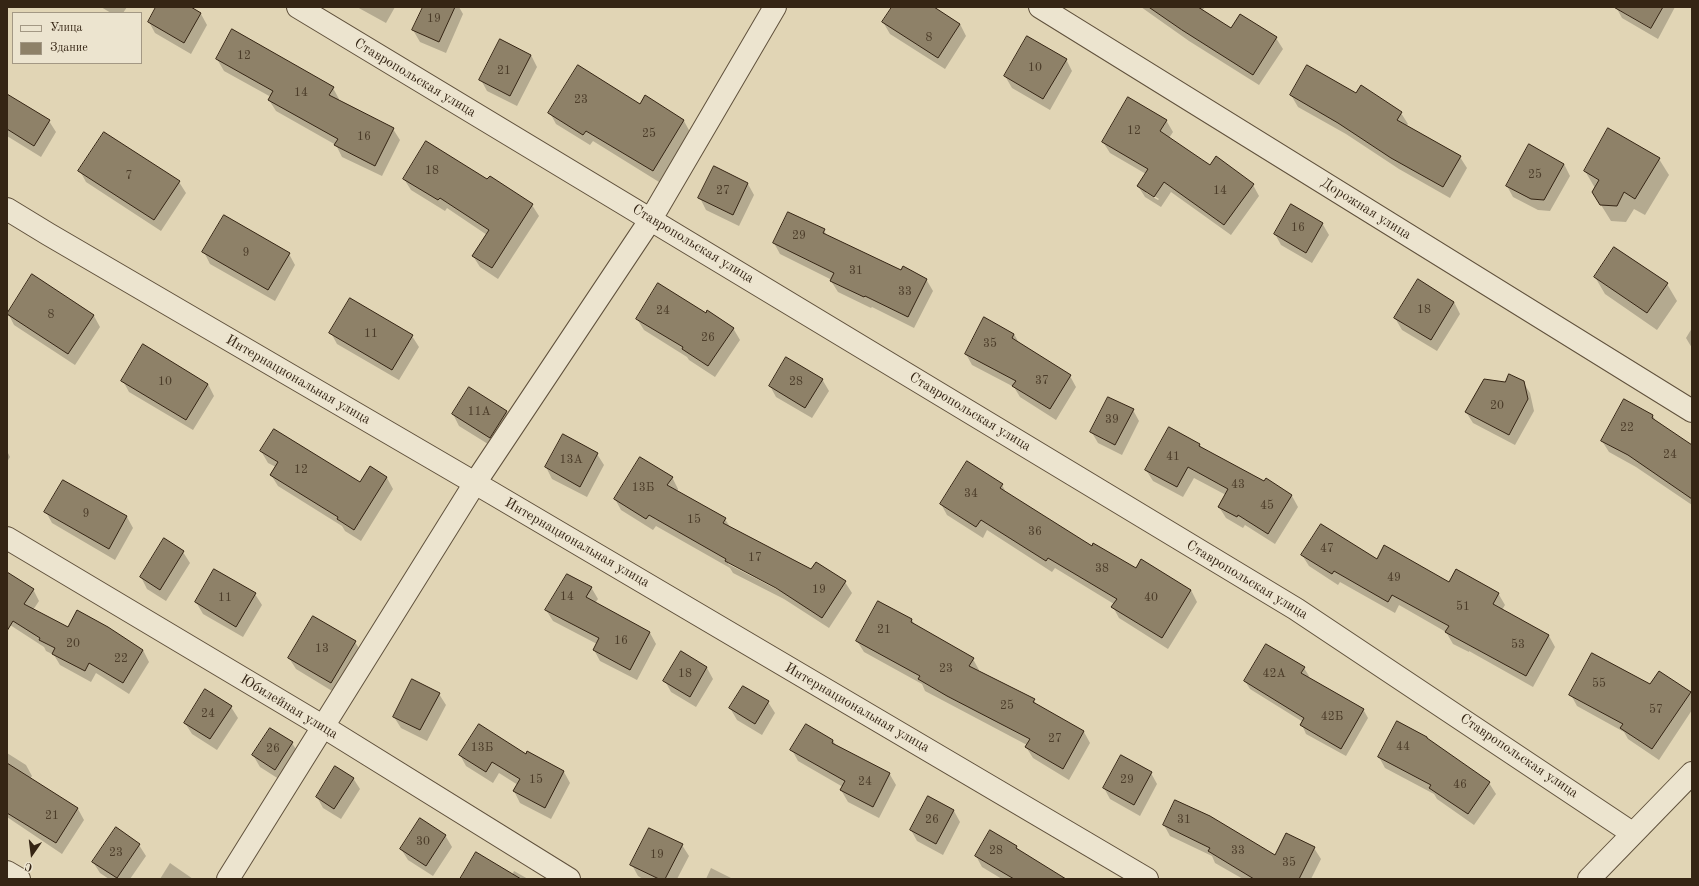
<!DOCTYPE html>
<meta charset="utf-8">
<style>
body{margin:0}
#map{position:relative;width:1699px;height:886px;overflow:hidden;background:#e1d5b5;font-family:"Old Standard TT",serif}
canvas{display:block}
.frame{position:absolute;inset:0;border:8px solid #352514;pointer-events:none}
.legend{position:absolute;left:12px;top:12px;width:130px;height:52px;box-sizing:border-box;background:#ece4cf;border:1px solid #a39884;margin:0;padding:5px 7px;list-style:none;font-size:12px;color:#352514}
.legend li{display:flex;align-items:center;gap:8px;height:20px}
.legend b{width:20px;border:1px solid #a39884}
.north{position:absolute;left:12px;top:834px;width:40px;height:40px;-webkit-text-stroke:3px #ece4cf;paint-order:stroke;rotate:194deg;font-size:11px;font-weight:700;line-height:16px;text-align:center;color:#352514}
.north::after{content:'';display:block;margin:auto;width:14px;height:18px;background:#352514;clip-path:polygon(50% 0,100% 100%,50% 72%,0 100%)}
</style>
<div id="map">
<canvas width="1699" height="886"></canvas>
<div class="frame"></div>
<ul class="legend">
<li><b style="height:5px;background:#ece4cf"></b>Улица</li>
<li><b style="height:11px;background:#8e8168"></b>Здание</li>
</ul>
<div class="north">С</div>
</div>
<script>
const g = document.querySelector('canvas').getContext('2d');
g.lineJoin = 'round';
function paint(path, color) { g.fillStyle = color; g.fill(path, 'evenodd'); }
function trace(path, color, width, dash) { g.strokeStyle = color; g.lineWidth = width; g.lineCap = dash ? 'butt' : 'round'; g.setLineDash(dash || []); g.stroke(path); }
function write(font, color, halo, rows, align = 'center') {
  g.font = font + ' "Old Standard TT",serif'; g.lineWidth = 3; g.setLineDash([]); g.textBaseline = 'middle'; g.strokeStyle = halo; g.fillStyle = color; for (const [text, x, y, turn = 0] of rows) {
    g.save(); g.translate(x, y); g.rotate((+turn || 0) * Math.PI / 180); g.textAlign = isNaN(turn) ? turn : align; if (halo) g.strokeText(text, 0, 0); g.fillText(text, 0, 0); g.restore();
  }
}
const shadow = new Path2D(`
 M101,7H127L123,13H111Z
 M157,7H189L201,14L207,25L191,54L155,33L149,22Z
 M357,7H395L386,23Z
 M424,7H459L463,14L446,53L420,42L413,30Z
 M893,7H933L960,24L966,36L945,69L890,34L883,22Z
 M1141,7H1205L1202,11L1231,30L1276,38L1283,49L1259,85L1189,41Z
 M1616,7H1675L1658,39L1622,18Z
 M531,55L537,67L517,106L487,91L481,80Z
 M217,59L333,88L339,99L338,101L393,129L400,140L382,176L342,157L336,145L276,111L269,100L271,97L224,71Z
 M1066,59L1072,71L1050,110L1012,88L1005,76Z
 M1356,94L1401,113L1408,124L1406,126L1460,157L1467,168L1450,198L1399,169L1346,134L1298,107L1291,95Z
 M7,95L49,121L56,132L41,157L7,136Z
 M645,97L684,121L690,132L659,182L593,141L590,145L556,124L550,113L640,106Z
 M1166,120L1173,132L1169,138L1210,166L1253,185L1259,196L1231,235L1171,192L1161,207L1145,197L1138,186L1146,174L1110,153L1103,142ZM1146,191L1159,199L1158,200L1146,193Z
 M1659,159L1669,175L1645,215L1634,209L1626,222L1611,221L1593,192L1595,188L1585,171Z
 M1564,164L1570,176L1550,211L1538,210L1513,197L1507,186Z
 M80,171L179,182L186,193L161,231L86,182Z
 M490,177L532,205L539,216L498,279L480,267L473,256L487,235L447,208L445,211L411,190L404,179L488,181Z
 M748,184L754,195L739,226L706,210L700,198Z
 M1322,223L1329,235L1312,263L1281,245L1275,234Z
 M824,230L827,236L901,272L926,279L933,291L914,328L872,307L871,308L838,292L831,281L832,280L780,254L774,243Z
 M204,252L289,254L295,265L275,301L210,264Z
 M33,276L94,316L100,327L75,365L14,325L8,313Z
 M1595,277L1667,284L1677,301L1657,330L1605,294Z
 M1418,281L1454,302L1460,314L1437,351L1402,330L1395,318Z
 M637,319L733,328L740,340L715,377L689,360L687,357L644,330Z
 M1692,328V348L1686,338Z
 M331,333L412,336L419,347L399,380L337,344Z
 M1014,334L1020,345L1070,376L1076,387L1056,420L1020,397L1014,387L972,365L966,354Z
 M822,379L829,391L812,418L776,397L770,386Z
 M123,381L208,384L214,396L193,430L129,392Z
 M1523,382L1530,393L1534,411L1515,445L1473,423L1466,412L1506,383Z
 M1133,410L1139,421L1122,455L1098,443L1091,431Z
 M506,411L513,423L496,449L459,426L453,414Z
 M1653,416L1657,423L1692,447V505L1636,467L1609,452L1602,441Z
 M1200,445L1201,448L1265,482L1266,480L1292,496L1298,507L1275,544L1245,525L1243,528L1226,518L1219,507L1226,495L1194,478L1183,497L1153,481L1146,470Z
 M7,451L10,457L7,462Z
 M261,451L360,484L371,467L387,478L393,489L361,541L345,531L342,526L278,486L271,475L276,467L268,463Z
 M597,454L604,465L587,497L552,479L546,467Z
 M967,463L1002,485L1007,494L1092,547L1136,569L1191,590L1197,602L1168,649L1119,618L1113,607L1114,604L1055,568L1052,572L987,530L983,538L947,515L941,504Z
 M672,477L678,489L677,492L725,519L730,527L811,570L845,582L852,593L829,628L784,599L733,573L730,568L656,526L653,530L621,510L615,499ZM728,562L781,589L780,591L728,564Z
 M63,481L127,517L133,528L115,560L52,523L46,512Z
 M183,552L190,563L166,601L147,589L141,577Z
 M1302,555L1377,561L1449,583L1498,593L1505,605L1502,610L1549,636L1555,647L1533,687L1469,651V652L1453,644L1446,632L1399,605L1395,613L1340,582L1338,585L1309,566Z
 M7,574L33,589L39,601L33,610L68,629L143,650L149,662L129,694L96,673L91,682L60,665L54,655L46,651L44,647L7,623Z
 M591,587L598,599L595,603L650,633L656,644L637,680L600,661L594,650L597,644L553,621L546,610Z
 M255,594L262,605L243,637L203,614L196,602Z
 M912,620L915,625L973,659L979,670L978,672L1034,700L1037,706L1084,732L1090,743L1069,780L1033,758L1026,747L1027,745L925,691L922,684L864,652L857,641Z
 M355,642L362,653L337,694L296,669L289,658Z
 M707,668L713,679L696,707L671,692L665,681Z
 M1304,668L1309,676L1308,678L1363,709L1368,718L1346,756L1306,734L1302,725L1303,722L1250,689L1245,681Z
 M1650,686L1690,693L1692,696V710L1659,760L1628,739L1624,732L1577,706L1571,695Z
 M439,694L446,705L427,741L401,728L394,717Z
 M768,702L775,713L762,735L737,720L730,708Z
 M231,707L238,718L217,750L192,734L185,723Z
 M833,740L836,746L889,773L896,785L879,818L848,802L841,790L843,787L798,761L792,750Z
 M1429,741L1489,783L1496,794L1474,825L1437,799L1434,794L1385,768L1379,757Z
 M292,743L299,754L282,781L260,767L253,755Z
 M7,753L26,765L32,776L30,779L78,809L84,820L62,854L7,817Z
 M460,755H526L564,772L570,783L551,819L520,803L514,791L518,785L499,773L493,783L466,766Z
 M1151,773L1157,784L1140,816L1110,799L1104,788Z
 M353,778L360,789L341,819L323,808L317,797Z
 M928,797L954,811L960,822L943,855L917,841L911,830Z
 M1164,825L1276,856L1314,848L1321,859L1311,879H1243L1215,863L1212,856L1170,836Z
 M445,835L452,847L433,876L408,860L401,849Z
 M139,845L146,856L130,879H109L100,873L93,862Z
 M682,845L689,856L677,879H643L638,876L632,865Z
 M1016,846L1019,851L1064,879H1002L982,867L976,856Z
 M170,863L193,879H160Z
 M711,868L733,879H706Z
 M514,871L528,879H461L512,875Z`);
const building = new Path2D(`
 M156,7H191L201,13L184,43L148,22Z
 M423,7H455L439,42L412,30Z
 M892,7H934L960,24L938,58L882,22Z
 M1149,7H1198L1231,28L1240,14L1277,37L1253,75L1182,30Z
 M1614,7H1663L1651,28Z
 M232,29L334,87L329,95L394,128L375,166L334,145L338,139L268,100L273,91L216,59Z
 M1027,36L1067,59L1043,99L1004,76Z
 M500,39L531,55L510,96L479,80Z
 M578,65L640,104L645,95L684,120L653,171L586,131L583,135L548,113Z
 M1307,65L1356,93L1361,85L1402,112L1397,120L1461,156L1443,187L1391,158L1338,123L1290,95Z
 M7,94L50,120L34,146L7,129Z
 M1128,97L1167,120L1160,131L1210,165L1216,156L1254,184L1224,225L1164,182L1154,197L1137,186L1148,169L1102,142Z
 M1608,128L1660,158L1635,199L1624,192L1617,206L1600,205L1592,192L1599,180L1584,171Z
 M104,132L180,181L154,220L78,171Z
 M426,141L487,179L490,176L533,204L492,268L472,256L489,230L440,198L438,200L403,179Z
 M1529,144L1564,164L1544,200L1531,199L1506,186Z
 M714,166L748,183L733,215L698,198Z
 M1291,204L1323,223L1306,253L1274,234Z
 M788,212L825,229L823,233L901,270L903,266L927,279L908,317L865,296L864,297L830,281L834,273L773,243Z
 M224,215L290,253L268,290L202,252Z
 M1614,247L1668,283L1647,313L1594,277Z
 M32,274L94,315L68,354L7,314Z
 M1418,279L1454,302L1431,340L1394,318Z
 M658,283L706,313L707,310L734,328L708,366L682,349L683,347L636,319Z
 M350,298L413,335L392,370L329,333Z
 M984,317L1014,334L1012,338L1071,375L1050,409L1012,386L1016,381L965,354Z
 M143,344L208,384L186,420L121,381Z
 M786,357L823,379L805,408L769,386Z
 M1509,374L1524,381L1528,399L1509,435L1465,412L1484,379L1505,382Z
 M469,387L507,411L490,438L452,414Z
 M1108,397L1134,409L1115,445L1090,432Z
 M1624,399L1653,415L1652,418L1692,445V499L1628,455L1601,441Z
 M1169,427L1200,444L1199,446L1264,481L1266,478L1292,495L1268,534L1238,515L1237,517L1218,507L1228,489L1188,467L1177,487L1145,470Z
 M274,429L360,482L370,466L387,477L354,530L337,519L338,517L270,475L278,462L260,451Z
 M563,434L598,453L580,487L545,467Z
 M640,457L673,477L667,485L726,518L723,523L811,569L816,562L846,581L822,618L776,588L725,561L726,559L649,515L646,519L614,499Z
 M967,461L1003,484L1000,488L1092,546L1093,543L1136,568L1141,559L1191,590L1162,638L1111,607L1117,599L1048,558L1046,561L981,520L976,527L940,504Z
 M63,480L127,516L109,549L44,512Z
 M1321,524L1377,559L1384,545L1449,582L1456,569L1499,593L1493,604L1549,635L1526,676L1445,632L1449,626L1392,595L1388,602L1334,571L1332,574L1301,555Z
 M164,538L184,551L160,590L140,577Z
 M214,569L256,593L236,627L195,602Z
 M7,572L34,589L24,604L68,627L77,610L108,627L143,650L123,683L89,663L85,671L52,654L55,648L39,640L40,638L13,621L7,631Z
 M567,574L592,587L586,597L650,632L630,670L593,650L599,638L545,610Z
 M878,601L912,619L911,622L974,658L969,666L1035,699L1033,702L1084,731L1063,769L1025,747L1030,739L947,696L918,679L920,676L856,641Z
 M313,616L356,641L331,683L288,658Z
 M1266,644L1305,667L1301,673L1364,709L1341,749L1300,725L1304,718L1244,681Z
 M681,651L707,667L690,697L663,681Z
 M1592,653L1650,684L1659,671L1691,692L1652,749L1620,728L1623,724L1569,695Z
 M412,679L440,693L420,730L393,717Z
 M743,686L769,701L755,724L729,708Z
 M205,689L232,706L210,739L184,723Z
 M1397,721L1427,737V738L1490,782L1468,814L1429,788L1431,785L1378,757Z
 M479,724L526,754L527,751L564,771L545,808L513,791L520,779L492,762L486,772L459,755Z
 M806,724L833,740L832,743L890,773L873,807L840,790L845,781L790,750Z
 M270,728L293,742L275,770L252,755Z
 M1121,755L1152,772L1134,805L1103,788Z
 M7,763L78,808L56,843L7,813Z
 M335,766L354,778L334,809L316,797Z
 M928,796L954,810L936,844L910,830Z
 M1175,800L1210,816L1275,855L1286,833L1315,847L1299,879H1254L1208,851L1210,848L1163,825Z
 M420,818L446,835L426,866L400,849Z
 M116,827L140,844L117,878L92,862Z
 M649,828L683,844L665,879H659L630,865Z
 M990,830L1017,846L1016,848L1066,879H1014L975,856Z
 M476,852L521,879H460Z`);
const street = new Path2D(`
 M298,7L1296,609L1632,833
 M1040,7L1692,411
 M7,209L48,234L492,493L1147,879
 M7,538L324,727L569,879
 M7,872L19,879
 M228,879L475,483L651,219L775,7
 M1589,879L1692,773`);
const numberNames = [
 ["19",434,19],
 ["8",929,38],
 ["12",244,56],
 ["10",1035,68],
 ["21",504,71],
 ["14",301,93],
 ["23",581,100],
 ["12",1134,131],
 ["25",649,134],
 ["16",364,137],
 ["18",432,171],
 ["25",1535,175],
 ["7",129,176],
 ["27",723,191],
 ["14",1220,191],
 ["16",1298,228],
 ["29",799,236],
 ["9",246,253],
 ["31",856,271],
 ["33",905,292],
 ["18",1424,310],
 ["24",663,311],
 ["8",51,315],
 ["11",371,334],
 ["26",708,338],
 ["35",990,344],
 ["37",1042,381],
 ["10",165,382],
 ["28",796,382],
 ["20",1497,406],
 ["11А",479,412],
 ["39",1112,420],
 ["22",1627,428],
 ["24",1670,455],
 ["41",1173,457],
 ["13А",571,460],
 ["12",301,470],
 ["43",1238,485],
 ["13Б",643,488],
 ["34",971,494],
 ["45",1267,506],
 ["9",86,514],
 ["15",694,520],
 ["36",1035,532],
 ["47",1327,549],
 ["17",755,558],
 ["38",1102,569],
 ["49",1394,578],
 ["19",819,590],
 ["14",567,597],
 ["11",225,598],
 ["40",1151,598],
 ["51",1463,607],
 ["21",884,630],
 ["16",621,641],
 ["20",73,644],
 ["53",1518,645],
 ["13",322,649],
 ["22",121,659],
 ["23",946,669],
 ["18",685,674],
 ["42А",1274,674],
 ["55",1599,684],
 ["25",1007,706],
 ["57",1656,710],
 ["24",208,714],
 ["42Б",1332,717],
 ["27",1055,739],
 ["44",1403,747],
 ["13Б",482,748],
 ["26",273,749],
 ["15",536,780],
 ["29",1127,780],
 ["24",865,782],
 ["46",1460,785],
 ["21",52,816],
 ["26",932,820],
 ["31",1184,820],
 ["30",423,842],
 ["28",996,851],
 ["33",1238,851],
 ["23",116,853],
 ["19",657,855],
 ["35",1289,863]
];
const streetNames = [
 ["Ставропольская улица",415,78,31],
 ["Дорожная улица",1366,209,32],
 ["Ставропольская улица",693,244,31],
 ["Интернациональная улица",298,380,30],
 ["Ставропольская улица",970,412,31],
 ["Интернациональная улица",577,543,30],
 ["Ставропольская улица",1247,580,31],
 ["Юбилейная улица",289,707,31],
 ["Интернациональная улица",857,708,30],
 ["Ставропольская улица",1519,756,34]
];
paint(shadow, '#0003');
paint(building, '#8e8168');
trace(building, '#352514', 1);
trace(street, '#60513c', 24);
trace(street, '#ece4cf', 22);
write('12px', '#4b3c29', null, numberNames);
write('14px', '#352514', '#ece4cf', streetNames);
</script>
